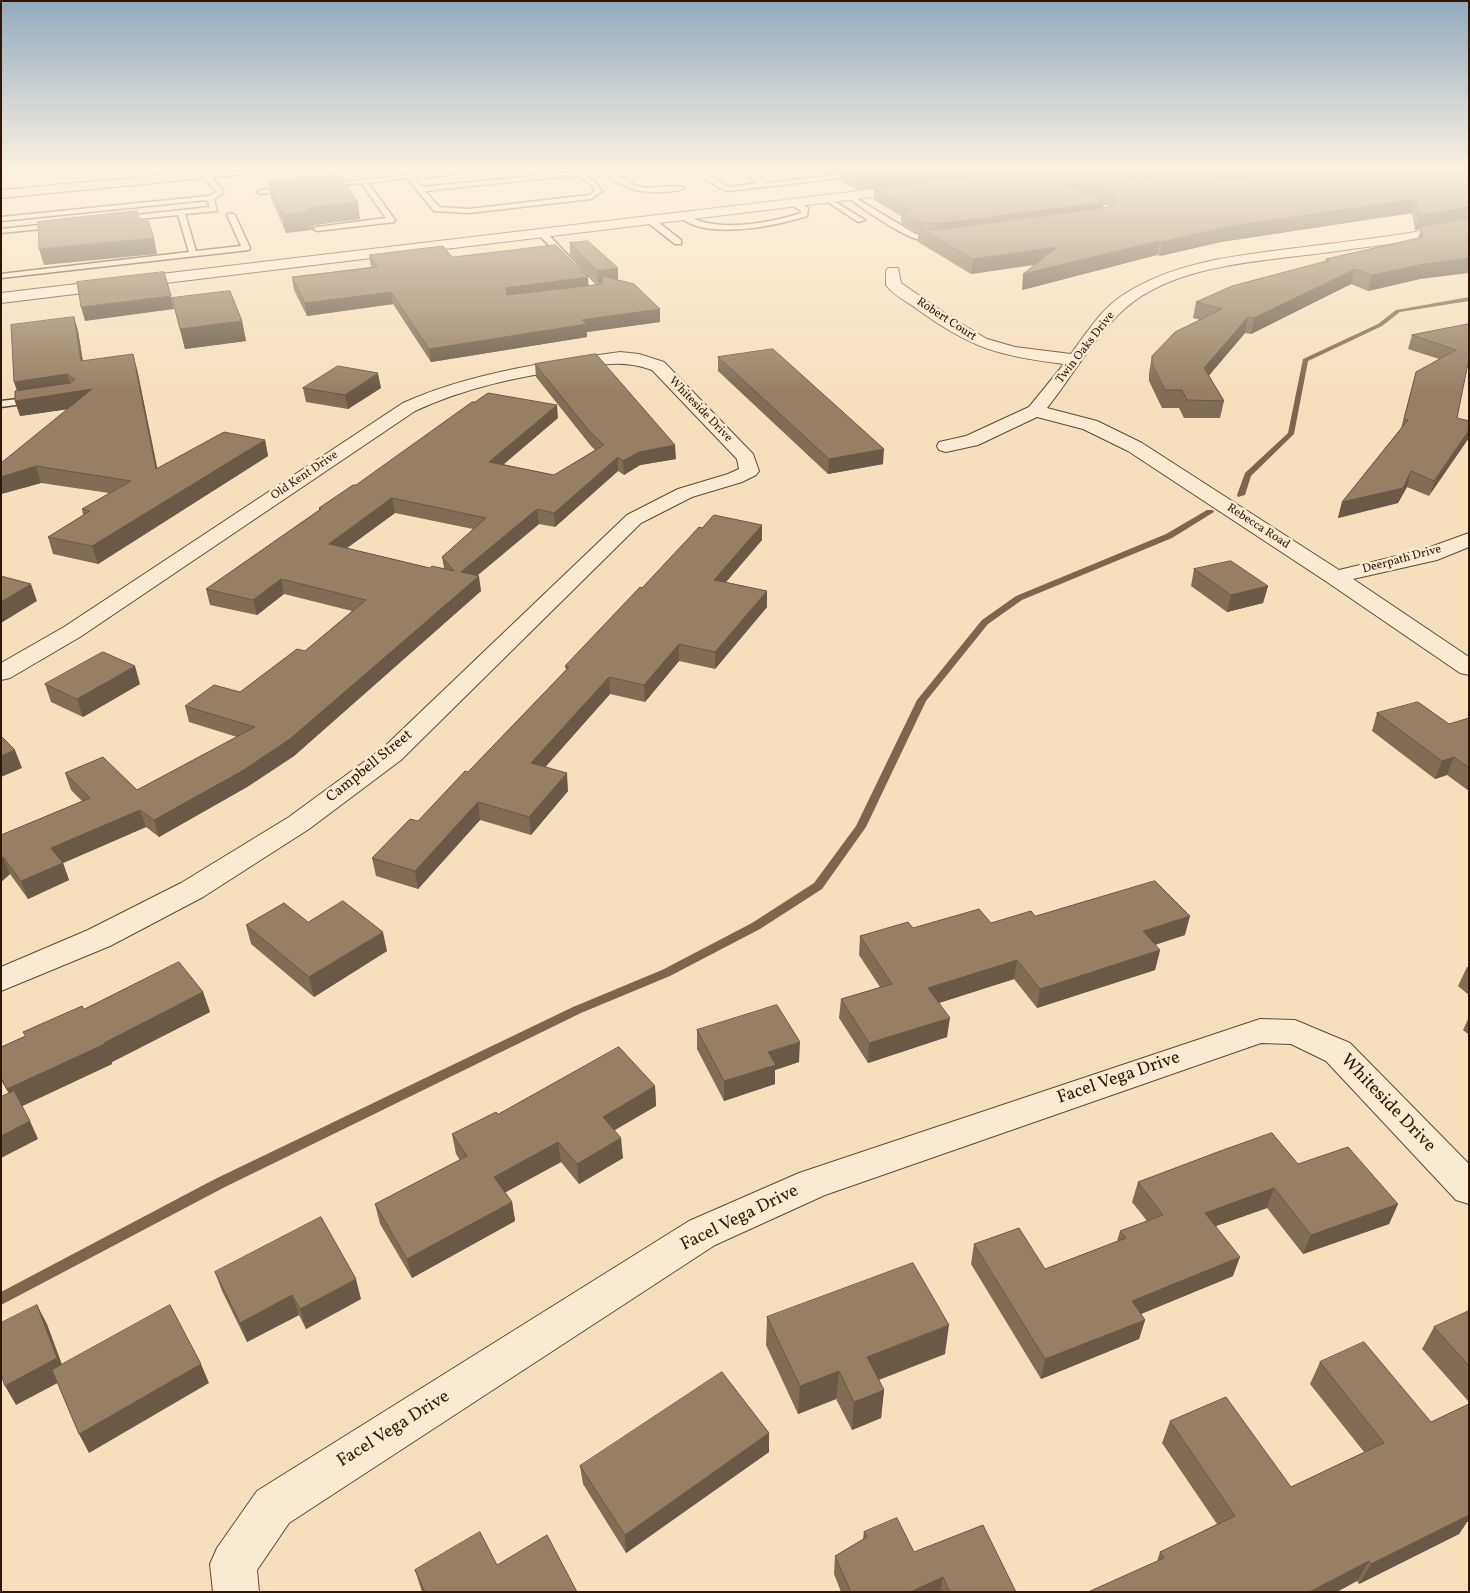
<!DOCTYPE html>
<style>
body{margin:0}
#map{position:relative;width:1470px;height:1593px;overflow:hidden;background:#f6e0bc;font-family:Vollkorn,serif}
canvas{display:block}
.frame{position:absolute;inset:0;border:2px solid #2f1605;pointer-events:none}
</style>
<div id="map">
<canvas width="1470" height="1593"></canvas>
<div class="frame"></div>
</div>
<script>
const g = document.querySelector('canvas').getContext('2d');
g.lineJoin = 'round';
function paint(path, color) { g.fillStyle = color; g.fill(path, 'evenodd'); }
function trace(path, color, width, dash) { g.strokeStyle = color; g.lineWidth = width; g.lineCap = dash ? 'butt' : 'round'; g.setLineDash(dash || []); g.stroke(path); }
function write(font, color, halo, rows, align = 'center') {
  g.font = font + ' Vollkorn,serif'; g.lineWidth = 5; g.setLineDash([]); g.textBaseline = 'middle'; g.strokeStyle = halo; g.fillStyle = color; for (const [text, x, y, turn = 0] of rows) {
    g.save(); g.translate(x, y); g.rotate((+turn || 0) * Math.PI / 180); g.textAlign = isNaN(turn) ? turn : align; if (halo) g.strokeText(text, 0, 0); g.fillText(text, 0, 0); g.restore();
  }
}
const stream = new Path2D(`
 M1469,297V301L1400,312L1382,326L1308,361L1294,434L1251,476L1245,495L1238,497L1237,495L1245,473L1288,433L1303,359L1378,324L1396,310Z
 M1207,510H1213L1214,512L1172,538L1022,600L988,624L926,701L866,827L822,889L760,929L670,976L581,1013L225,1187L1,1305V1292L215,1179L573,1007L662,970L752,923L814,883L856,826L917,700L982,620L1016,596L1166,534Z`);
const lane = new Path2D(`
 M199,169H205L224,192L214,199L217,211L185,214L196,251L241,246L227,215L231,213L235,215L250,248L249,250L1,278V274L189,252L178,215L118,221L114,219L118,217L210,207L207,200L1,221V217L208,196L217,192L202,175Z
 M466,169H489L486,171L414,178L422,187L571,172L569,169C582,169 595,180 602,191L591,199L469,213L434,211L407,178L368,183L395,220L394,222L317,231L313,229L317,227L386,218L361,183L326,187L323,185L324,184ZM577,175L592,185L595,191L589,195L469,209L439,207L425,191Z
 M601,169C615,169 626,184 641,187C652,190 677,183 684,188C679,191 672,191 665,192C641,194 617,187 601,169Z
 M691,169H698L728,187L758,183L738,169H745L766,183L859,172L862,174L859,176L728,191L719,188Z
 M290,187L292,188V190L260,194L257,192L260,190Z
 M849,194L914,233C922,237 934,234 941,239C920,253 865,209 847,197L845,196Z
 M827,197L829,198L865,220L858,222L825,200V198Z
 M792,201H798L808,208L807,216C776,226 704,241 679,216L686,214C713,234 770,223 801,213V211L792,205Z
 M647,218H653L681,240V244H675L647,222Z
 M58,223L62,225L61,227L1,233V229Z
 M539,231H545L602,291V295L587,296V292L593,291L539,235Z
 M34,397L39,400L37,402L1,407V401Z`);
const street = new Path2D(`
 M1051,169H1087L1081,173L1005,182L999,178L1005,174Z
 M910,185L914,186L916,189L914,192L1,303V293Z
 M1469,222V230C1418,241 1366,247 1315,254C1257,261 1181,266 1133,302C1100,326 1073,376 1047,408L1097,421L1142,443L1339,570L1422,550L1469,533V547L1437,560L1353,579L1469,657V675L1460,673L1327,582L1128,451L1083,429L1037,417L978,445L946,452L939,450L937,446L939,442L966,436L1029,407L1064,364C998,356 971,348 917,309C908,302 893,295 886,285V271L888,268H898L901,283L953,319L987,339L1015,347L1071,354C1086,334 1101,309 1123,295C1177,260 1242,255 1304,247C1359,240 1414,234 1469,222Z
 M620,352L639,354L664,362L753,454L759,471L756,475L742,482L692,497L641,523L401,760L309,829L203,897L110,946L1,991V967L88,930L181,883L289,817L383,748L627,515L678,489L728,474L739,469L737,459L652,370C622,359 600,365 570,369C516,377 465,388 415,411L80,637L10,678L1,680V663L64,627L403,403C472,372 545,363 620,352Z
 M1260,1019L1295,1020L1350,1043L1469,1164V1204L1456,1200L1326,1061L1291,1044L1261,1043L825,1195L715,1245L289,1523L257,1570L259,1592H213L210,1564L217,1548L257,1491L689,1221L799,1173Z`);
const primary = new Path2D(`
 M222,169H264L258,173L1,198V190Z`);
const wall = new Path2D(`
 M820,169H1036L857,190L840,180V173L829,174Z
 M1050,169H1469L1420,279L1368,291L1351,284L1251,334L1245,333L1209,375L1224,401L1220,418H1184L1179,408H1162L1149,381V373L1152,356L1200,320L1193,318L1196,302L1325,262L1326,259L1418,238L1421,229L1415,230L1412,213L1221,242L1160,256L1157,255L1022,290L1036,264L971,274L918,242V233L901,223V216L874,200V188L1049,176ZM1103,204L1110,207L1103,208Z
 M268,182L360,219L314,225L311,230L286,233L271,198Z
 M570,243L618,268V280L660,322L587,332V337L431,362L393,304L307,316L294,290L292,277L371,267L369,255L452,257L589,286L602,284V283L598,284L570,255Z
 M172,298L242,321L246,341L185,349Z
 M74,317L78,331L83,361L137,369L157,469L265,440L268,456L98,564L53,554L48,537L83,515L82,509L109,493L41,483L1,494V477L68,409L20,416L15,401L17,391Z
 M1469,324V369L1467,368L1457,418L1429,496L1407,487L1398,503L1338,518L1342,502L1401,428L1416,372L1439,359L1408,349L1412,335Z
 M718,357L883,464L828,474L718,371Z
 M535,364L676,459L640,465L624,475L618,471L555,527L539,524L477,576L481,591L294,756L247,787L159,837L146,827L63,863L69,880L28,899L10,874L1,882V835L82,801L71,790L65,773L137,790L237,737L189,722L185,706L240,692L305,651L352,611L284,594L257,615L210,605L206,589L319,510V508L356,485L558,418L503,464L554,475L595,450L591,446L536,377ZM395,513L473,529L442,557L444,568H430L347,548Z
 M303,388H381L348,409L306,402Z
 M762,525V540L726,582L767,591V607L715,669L679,661L645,702L610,694L545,767L568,791L531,835L480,820L418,889L376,876L372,858L418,821L468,772L566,670L565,666L642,588L702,528Z
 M1194,569L1268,586L1263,603L1227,612L1191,586Z
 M45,684H140L83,717L51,702Z
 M1377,713L1449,724L1469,718V791L1447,775L1435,779L1372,731Z
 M1035,916L1185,935L1155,945L1160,950L1155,970L1037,1008L1014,979L939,1003L947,1037L868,1063L839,1018L841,999L880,987L859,955L860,936L913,928L991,923Z
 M308,922L387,951L314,997L251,944L246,925Z
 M1469,966V995L1458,986L1467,967Z
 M203,992L210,1012L112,1062V1064L22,1106L38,1139L9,1094L1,1080V1047L25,1036L23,1032L84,1009Z
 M1469,1017V1035L1463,1030Z
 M697,1030L799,1062L775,1070V1084L724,1101L697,1049Z
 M655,1086L656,1106L615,1130L623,1158L579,1184L561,1162L505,1192L512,1202L515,1221L412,1278L380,1224L375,1204L460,1160L456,1154L452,1134L498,1114Z
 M1298,1164L1398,1204L1389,1224L1303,1254L1267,1208L1216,1226L1233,1276L1141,1314L1145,1320L1139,1339L1041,1379L971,1264L974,1244L1045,1269L1117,1241L1120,1231L1147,1221L1132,1202L1138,1182Z
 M215,1272L361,1299L306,1329L299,1315L247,1342L222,1291Z
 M1469,1311V1402L1422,1349L1434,1327Z
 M767,1317L945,1354L879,1380L884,1390L881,1418L852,1430L836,1399L798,1414L766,1345Z
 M1320,1362L1431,1422L1469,1404V1521L1467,1522L1459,1534L1359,1584L1357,1581L1157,1561L1160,1552L1217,1524L1162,1443L1170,1421L1291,1487L1364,1452L1310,1384Z
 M769,1433V1452L626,1553L583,1484L580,1466Z
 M864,1532L914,1552L1016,1592H841L834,1574L835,1556L863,1539Z
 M497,1565L577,1592H422L415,1570Z`);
const shadedWall = new Path2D(`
 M829,169H840V173L829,174Z
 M926,169H1036L857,190L858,177Z
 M1246,169H1314L1212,187L1214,174Z
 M1416,199L1412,213L1221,242L1160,256L1163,242L1224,227Z
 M358,202L360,219L314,225L311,230L286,233L283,215L311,208Z
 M1104,202L1102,214L936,236L937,224Z
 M1469,207V220L1421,227V229L1415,230L1419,216Z
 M154,238L157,254L44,265L39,249Z
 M1159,241L1157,255L1022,290L1023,274Z
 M1057,247L1055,262L971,274L973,259Z
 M1469,258V273L1420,279L1368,291L1372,275L1424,264Z
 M618,268V281L603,279L602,276V283L598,284L597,271Z
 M1355,269L1351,284L1251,334L1254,318Z
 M588,277L589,290L507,301L506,288L511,287Z
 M391,292L393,304L307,316L305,303Z
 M171,296L174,309L85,321L81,307Z
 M660,309V322L587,332V337L431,362L429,349L582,320Z
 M74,317L78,331L85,376L81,361Z
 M1248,317L1245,333L1201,385L1204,368Z
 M242,321L246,341L185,349L180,329Z
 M133,354L137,369L161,486L156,469Z
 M378,373L381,388L348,409L345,395Z
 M67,374L72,389L19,397L14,382Z
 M92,389L97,405L20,416L15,401Z
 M557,405L558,418L490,476L489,462Z
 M1469,430V438L1429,496L1434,481Z
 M265,440L268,456L98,564L92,546Z
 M675,445L676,459L640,465L624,475L623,461L639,452Z
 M884,449L883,464L828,474L829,459Z
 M618,457V471L555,527L554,513Z
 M36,466L41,483L1,494V477Z
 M1411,471L1407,487L1398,503L1338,518L1342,502Z
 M392,498L395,513L332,559L329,544Z
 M537,509L539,524L463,587L461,572Z
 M762,525V540L714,596V580Z
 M479,576L481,591L294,756L247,787L159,837L154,820Z
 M281,579L284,594L257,615L253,600Z
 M31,584L37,601L1,623V602Z
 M1268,586L1263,603L1227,612L1231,595Z
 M767,591V607L715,669V652Z
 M679,644V661L645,702L644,685Z
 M135,666L140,684L83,717L77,699Z
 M609,677L610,694L533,781L531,763Z
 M15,750L22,768L1,777V756Z
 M1454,757L1447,775L1435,779L1442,761Z
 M567,773L568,791L531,835L529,817Z
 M478,802L480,820L418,889L415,871Z
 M140,810L146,827L63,863L69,880L28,899L21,881L51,848Z
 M3,857L10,874L1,882V859Z
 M1190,916L1185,935L1138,950L1143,931Z
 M383,932L387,951L314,997L309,977Z
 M1160,950L1155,970L1037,1008L1040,989Z
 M1017,960L1014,979L926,1007L928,988Z
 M203,992L210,1012L112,1062V1064L16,1109L7,1089L104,1043Z
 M950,1018L947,1037L868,1063L869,1043Z
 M800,1042L799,1062L775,1070V1084L724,1101V1081L768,1052Z
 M655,1086L656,1106L604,1136L603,1117Z
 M30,1121L38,1139L1,1158V1136Z
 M621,1138L623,1158L579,1184L577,1164Z
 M558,1142L561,1162L497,1197L494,1177Z
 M1274,1188L1267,1208L1199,1232L1205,1213Z
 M512,1202L515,1221L412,1278L407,1259Z
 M1398,1204L1389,1224L1303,1254L1311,1235Z
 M1240,1257L1233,1276L1126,1320L1132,1301Z
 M356,1279L361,1299L306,1329L300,1309Z
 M292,1295L299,1315L247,1342L240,1323Z
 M37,1305L47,1324L67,1378L16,1405L5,1386Z
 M1145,1320L1139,1339L1041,1379L1045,1359Z
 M949,1325L945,1354L864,1385L867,1357Z
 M201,1364L209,1383L89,1453L79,1434Z
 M839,1371L836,1399L798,1414L800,1386Z
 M884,1390L881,1418L852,1430L854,1402Z
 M769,1433V1452L626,1553L625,1535Z
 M1469,1507V1521L1467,1522L1459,1534L1359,1584L1371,1564Z
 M1369,1561L1357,1581L1337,1592H1309Z
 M943,1577L940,1592H910Z`);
const building = new Path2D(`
 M844,169H926L858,177Z
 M1035,169L1104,202L937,224L923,223L902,211L912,210L874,188Z
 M1057,169H1110L1134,179L1215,181L1294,169H1469V207L1419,216L1416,199L1224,227L1163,242L1159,241L1023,274L1057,247L973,259L919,228L937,230L1110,207L1116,203L1115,195Z
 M1130,169H1246L1214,174L1136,171Z
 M339,174L358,202L311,208L308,212L283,215L268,182Z
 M137,211L140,221H148L154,238L39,249L38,222Z
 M1469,219V258L1424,264L1372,275L1355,269L1254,318L1248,317L1204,368L1224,401L1187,400L1182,390H1165L1152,364V356L1175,332L1222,309L1196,302L1232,286L1330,260L1326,259L1423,237L1421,227Z
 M588,241L618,268L597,271L570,243Z
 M556,245L588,277L511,287L506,288L507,295L602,284L603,279L602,276L634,284L660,309L582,320L587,324L429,349L391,292L305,303L292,277L377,267L369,255L443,246L452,257Z
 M164,272L171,296L81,307L77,282Z
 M230,291L242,321L180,329L172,298Z
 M74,317L81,361L133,354L156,469L224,432L265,440L92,546L48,537L90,511L82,509L131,481L36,466L1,477V463L92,389L15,401V391L71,383L75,379L67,374L14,382L11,325Z
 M1469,324V358L1457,418L1469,421V430L1434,481L1411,471L1403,488L1342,502L1408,420L1404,419L1416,372L1456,350L1412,335Z
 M773,349L884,449L829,459L718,357Z
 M596,354L675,445L639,452L623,461L618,457L554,513L537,509L461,572L479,576L290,739L242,771L154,820L140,810L51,848L63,863L21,881L3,857L1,859V835L90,798L65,773L103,757L137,790L255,727L185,706L214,685L240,692L297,649L305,651L366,600L281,579L253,600L206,589L321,509L319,508L353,485H356L472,402H475L488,393L557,405L489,462L554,475L604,445L590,432L535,364ZM392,498L486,518L442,557L454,571L432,566L430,568L329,544Z
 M338,366L378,373L345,395L303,388Z
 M714,515L762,525L714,580L767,591L715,652L679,644L644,685L609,677L531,763L567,773L529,817L478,802L415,871L372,858L410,819L418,821L465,771L468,772L569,667L565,666L640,587L642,588L699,527L702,528Z
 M1231,561L1268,586L1231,595L1194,569Z
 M1,576L31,584L1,602Z
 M103,652L135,666L77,699L45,684Z
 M1418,702L1449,724L1469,718V768L1454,757L1442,761L1377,713Z
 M1,736L15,750L1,756Z
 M1155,881L1190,916L1143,931L1160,950L1040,989L1017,960L928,988L950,1018L869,1043L841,999L892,984L860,936L908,922L913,928L979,909L991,923L1031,911L1035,916Z
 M343,901L383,932L309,977L246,925L284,903L308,922Z
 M179,962L203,992L104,1043L105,1044L7,1089L1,1078V1047L26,1036L23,1032L82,1006L84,1009Z
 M777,1005L800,1042L768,1052L776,1065L724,1081L697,1030Z
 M619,1047L655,1086L603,1117L621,1138L577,1164L558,1142L494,1177L512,1202L407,1259L375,1204L467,1156L452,1134L496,1112L498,1114Z
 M14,1091L30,1121L1,1136V1097Z
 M1272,1133L1298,1164L1348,1147L1398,1204L1311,1235L1274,1188L1205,1213L1240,1257L1132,1301L1145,1320L1045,1359L974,1244L1019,1228L1045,1269L1126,1238L1120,1231L1163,1215L1138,1182L1223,1150Z
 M321,1217L356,1279L300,1309L292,1295L240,1323L215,1272Z
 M913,1263L949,1325L867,1357L884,1390L854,1402L839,1371L800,1386L767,1317Z
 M37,1305L57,1358L5,1386L1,1374V1323Z
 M170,1305L201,1364L79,1434L52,1370Z
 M1469,1311V1366L1434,1327Z
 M1364,1342L1431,1422L1469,1404V1515L1371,1564L1369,1561L1309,1592H1088L1164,1558L1160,1552L1235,1516L1170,1421L1226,1397L1291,1487L1384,1443L1320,1362Z
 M722,1372L769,1433L625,1535L580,1466Z
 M897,1518L914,1552L983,1525L1016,1592H950L943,1577L910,1592H851L835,1556L867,1537L864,1532Z
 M480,1532L497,1565L547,1535L577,1592H425L415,1570Z`);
const farStreetnames = [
 ["Robert Court",946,320,33],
 ["Twin Oaks Drive",1086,348,-52],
 ["Whiteside Drive",700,410,46],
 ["Old Kent Drive",305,476,-34],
 ["Rebecca Road",1258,527,33],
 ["Deerpath Drive",1402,560,-15]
];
const streetNames = [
 ["Campbell Street",370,767,-39]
];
const nearStreetnames = [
 ["Facel Vega Drive",1119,1079,-19],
 ["Whiteside Drive",1387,1104,46],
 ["Facel Vega Drive",740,1219,-26],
 ["Facel Vega Drive",394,1430,-32]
];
paint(stream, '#7e664e');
trace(lane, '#614833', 3);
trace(street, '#614833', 2);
trace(primary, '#2f1605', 2);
paint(lane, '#f9ebd3');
paint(street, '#f9ebd3');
paint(primary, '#f6e0bc');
paint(wall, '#816d56');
paint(shadedWall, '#695946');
paint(building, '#967f64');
trace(building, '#695946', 1);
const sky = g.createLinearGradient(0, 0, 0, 392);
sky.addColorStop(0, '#92aabe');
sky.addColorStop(0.43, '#fbf1e1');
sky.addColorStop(1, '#fbf1e100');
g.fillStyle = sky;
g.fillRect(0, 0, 1470, 392);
write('12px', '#2f1605', '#f9ebd3', farStreetnames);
write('15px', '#2f1605', '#f9ebd3', streetNames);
write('18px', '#2f1605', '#f9ebd3', nearStreetnames);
</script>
